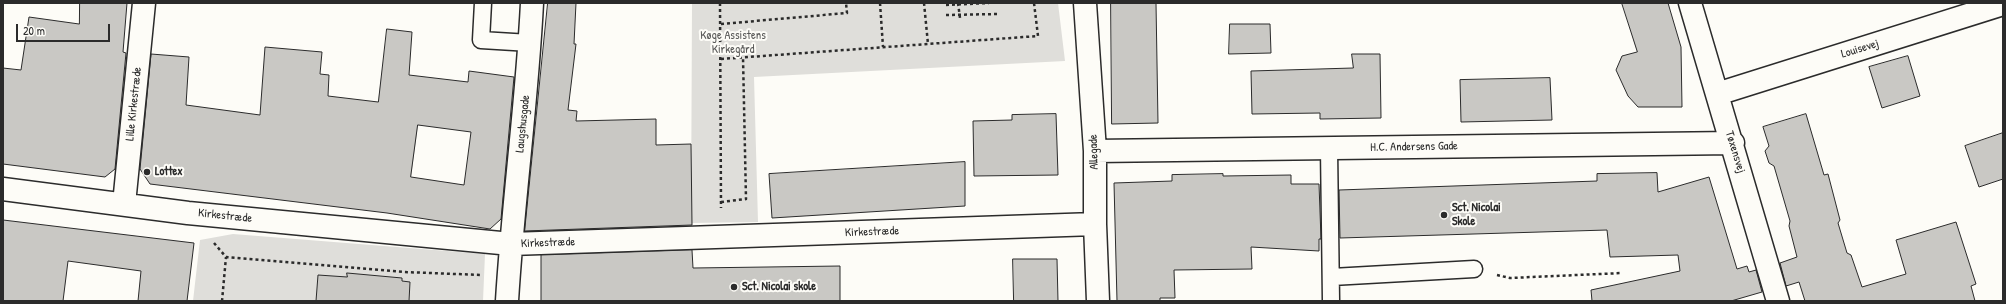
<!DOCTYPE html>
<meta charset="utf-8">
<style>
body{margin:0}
#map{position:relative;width:2006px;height:304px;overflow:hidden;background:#fdfcf7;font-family:"Patrick Hand",sans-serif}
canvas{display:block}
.frame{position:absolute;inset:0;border:4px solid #2b2b2b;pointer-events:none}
.scale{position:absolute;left:16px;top:24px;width:94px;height:18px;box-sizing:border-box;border:2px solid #2b2b2b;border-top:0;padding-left:5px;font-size:12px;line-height:14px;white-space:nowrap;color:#2b2b2b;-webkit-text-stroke:3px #fdfcf7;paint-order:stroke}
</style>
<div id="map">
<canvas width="2006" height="304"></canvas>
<div class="frame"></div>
<div class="scale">20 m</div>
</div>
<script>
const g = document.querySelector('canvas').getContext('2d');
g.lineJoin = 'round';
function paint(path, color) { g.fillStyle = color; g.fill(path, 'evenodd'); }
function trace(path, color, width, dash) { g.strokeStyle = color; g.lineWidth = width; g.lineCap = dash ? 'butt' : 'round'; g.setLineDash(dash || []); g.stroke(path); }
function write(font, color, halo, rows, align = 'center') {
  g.font = font + ' "Patrick Hand",sans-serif'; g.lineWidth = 4; g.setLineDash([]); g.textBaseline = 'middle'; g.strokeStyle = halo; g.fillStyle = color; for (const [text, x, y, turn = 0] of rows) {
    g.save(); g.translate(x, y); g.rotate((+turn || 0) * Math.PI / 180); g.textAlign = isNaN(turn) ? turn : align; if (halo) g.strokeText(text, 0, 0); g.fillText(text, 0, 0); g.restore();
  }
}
const green = new Path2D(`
 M692,3H1058L1065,61L754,77L758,222L691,223Z
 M233,234L485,254L483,301H193L200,240Z`);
const building = new Path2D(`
 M80,3H127L123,52L126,53L115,169L105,177L3,164V68L21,70L29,17L79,24Z
 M548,3H576L574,44H576L568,110L577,111L576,121L656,119V145L691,144L692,225L525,231Z
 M1111,3H1156L1158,123L1112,124Z
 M1622,3H1668L1681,47L1682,107H1638L1628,96L1616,70L1622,56L1637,52Z
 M1230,24H1270L1271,53L1229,54Z
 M387,29L412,32L409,75L468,82L469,71L514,77L501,219L490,229L387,213L150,184L140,169L151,54L189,57L186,105L260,115L265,47L322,52L320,74L329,75L328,96L378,102ZM418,125L471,132L464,185L411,177Z
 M1352,54H1380L1381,118L1320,119V113L1252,114L1251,71L1353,68Z
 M1908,56L1920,96L1882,108L1869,67Z
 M1550,78L1552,120L1461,122L1460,80Z
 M1056,114L1058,175L974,176L973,121L1012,120V115Z
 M1806,114L1824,175L1828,174L1840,220L1838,223L1847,253L1851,255L1862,287L1906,274L1896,240L1956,222L1976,284L1971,286L1975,301H1805L1799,282L1786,286L1780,263L1797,257L1789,226L1790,221L1774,166L1769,163L1765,151L1769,146L1763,127Z
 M2003,133V179L1979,187L1965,146Z
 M965,162V206L772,218L769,174Z
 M1657,173L1658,192L1709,177L1737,269L1747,266L1749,272L1756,270L1762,292L1731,301H1592L1591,290L1680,271L1678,255L1610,257L1607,230L1340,238L1339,190L1597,181V174Z
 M1223,174V176L1291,175V184H1319L1321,239H1319V251L1251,247L1252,269L1174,270L1175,298H1160V301H1117L1114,183L1172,181V175Z
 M3,220L194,243L187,301H138L141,271L68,261L63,301H3Z
 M692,250L693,268L840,266V301H541V255Z
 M1013,259H1057L1058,301H1014Z
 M347,273L402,278V281L410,282L409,301H316L318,275L347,277Z`);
const path = new Path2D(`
 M720,3L721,208
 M880,3L883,47
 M924,3L928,44
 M958,3L960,18
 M946,5L989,3
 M946,15L998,14
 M721,24L847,13L846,3
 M721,59L1038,36L1034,3
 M721,202L746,199L743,57
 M214,243L226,257L404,272L482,275
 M1497,275L1510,278L1622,273
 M222,301L226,257`);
const lane = new Path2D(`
 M483,3L481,40L530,43
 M1329,148L1331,301
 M1332,277L1474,269`);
const street = new Path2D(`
 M1085,3L1095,151V224L1098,301
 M1690,3L1778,301
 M1717,94L2003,4
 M1095,151L1733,143
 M3,189L188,213L511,244L1095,224
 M124,204L144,3
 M507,301C513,201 527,103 532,3`);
const markers = [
 [147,172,4,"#2b2b2b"],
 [1444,215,4,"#2b2b2b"],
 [734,287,4,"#2b2b2b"]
];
const parkNames = [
 ["Køge Assistens",733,36],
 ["Kirkegård",733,50]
];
const streetNames = [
 ["Louisevej",1860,49,-17],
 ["Lille Kirkestræde",134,104,-84],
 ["Laugshusgade",523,124,-84],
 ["H.C. Andersens Gade",1414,147,-1],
 ["Allegade",1094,152,-92],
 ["Tøxensvej",1735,152,73],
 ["Kirkestræde",225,216,6],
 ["Kirkestræde",872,232,-2],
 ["Kirkestræde",548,243,-2]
];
const poiNames = [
 ["Lottex",155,172],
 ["Sct. Nicolai",1452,208],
 ["Skole",1452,222],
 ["Sct. Nicolai skole",742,287]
];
paint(green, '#dfdeda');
paint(building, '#c9c8c4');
trace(building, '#2b2b2b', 1);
trace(lane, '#2b2b2b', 19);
trace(street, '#2b2b2b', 25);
trace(path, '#2b2b2b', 2.5, [3, 3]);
trace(lane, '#fdfcf7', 16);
trace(street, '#fdfcf7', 22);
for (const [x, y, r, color] of markers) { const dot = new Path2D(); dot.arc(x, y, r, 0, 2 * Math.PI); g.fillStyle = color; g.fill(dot); trace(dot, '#fdfcf7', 1.5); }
write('12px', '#585857', '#fdfcf7', parkNames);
write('12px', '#2b2b2b', '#fdfcf7', streetNames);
write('bold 12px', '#2b2b2b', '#fdfcf7', poiNames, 'left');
</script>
